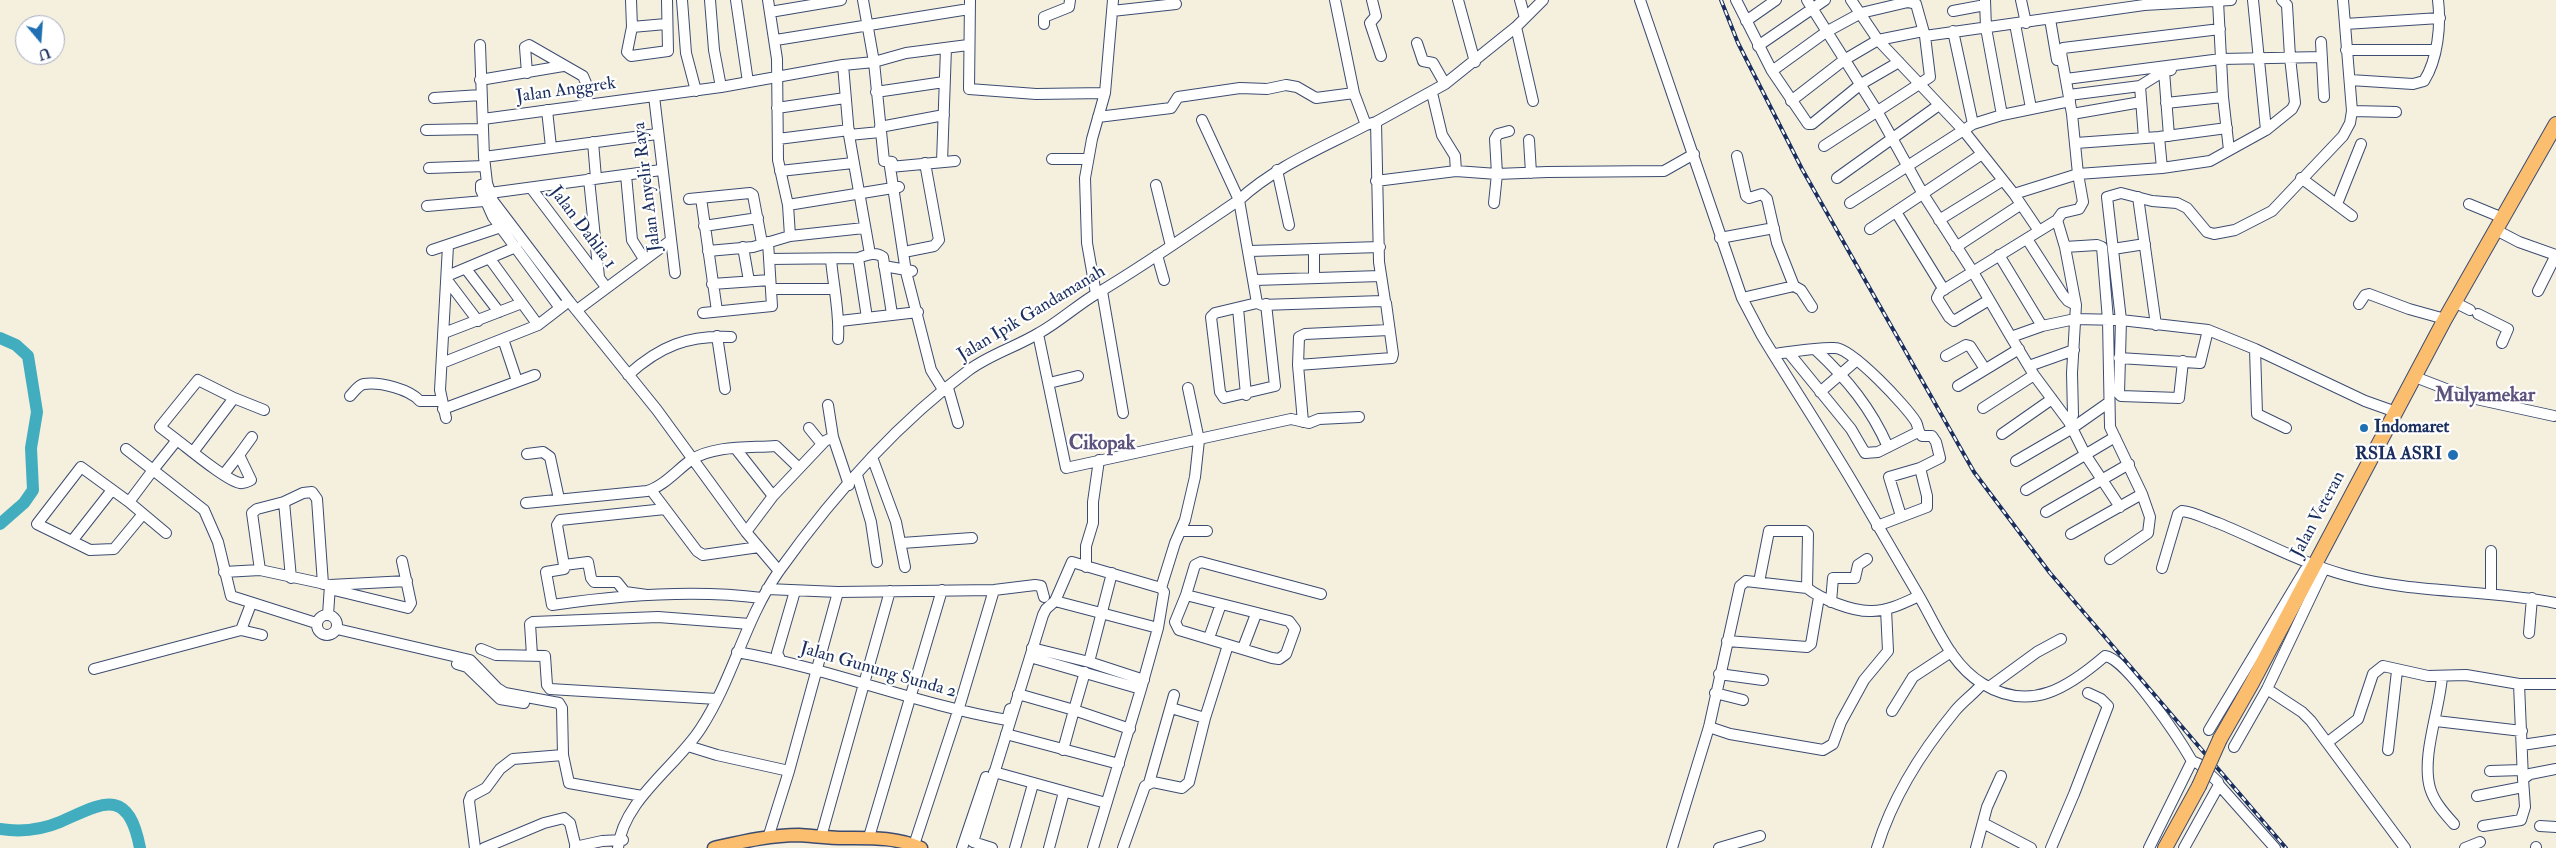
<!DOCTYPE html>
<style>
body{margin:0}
#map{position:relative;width:2556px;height:848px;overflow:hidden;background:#f5efde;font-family:"IM FELL Double Pica",serif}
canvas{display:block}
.north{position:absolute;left:15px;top:15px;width:50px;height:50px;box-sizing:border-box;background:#fff;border:1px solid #a4acbf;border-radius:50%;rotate:162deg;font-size:14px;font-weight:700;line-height:20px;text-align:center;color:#1b2f5e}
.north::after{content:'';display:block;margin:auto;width:18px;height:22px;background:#1f6fb2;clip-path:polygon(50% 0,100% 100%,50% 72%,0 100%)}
</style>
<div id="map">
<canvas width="2556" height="848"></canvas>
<div class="north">U</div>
</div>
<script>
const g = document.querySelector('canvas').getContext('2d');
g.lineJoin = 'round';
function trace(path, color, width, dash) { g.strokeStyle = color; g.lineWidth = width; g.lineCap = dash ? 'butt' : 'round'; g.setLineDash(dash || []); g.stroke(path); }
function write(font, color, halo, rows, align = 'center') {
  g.font = font + ' "IM FELL Double Pica",serif'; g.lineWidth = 4.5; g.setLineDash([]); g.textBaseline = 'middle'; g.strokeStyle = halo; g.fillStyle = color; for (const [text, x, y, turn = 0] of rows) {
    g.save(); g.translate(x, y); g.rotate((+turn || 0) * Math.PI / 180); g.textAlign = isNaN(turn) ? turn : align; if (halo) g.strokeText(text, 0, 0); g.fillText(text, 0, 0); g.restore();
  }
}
const river = new Path2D(`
 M0,338L16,345L28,356L37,412L31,448L33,490L24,503L0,524
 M0,829C20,832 41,830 60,822C103,803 128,786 140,848`);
const minor = new Path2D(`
 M631,0L632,27L627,52L631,56L668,51L667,0
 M682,0L686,53L696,91
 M710,0L714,50L721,87
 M736,0L748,82
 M768,0L777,59L778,160L788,205L790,236
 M863,0L874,62L884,161L892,162
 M970,0L969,89L1036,94L1105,93
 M1335,0L1354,93L1366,125
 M1372,0L1376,16L1370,23L1381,56
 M1458,0L1475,62
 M1520,0L1525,18
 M1640,0L1742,298L1762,336C1793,387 1826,437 1856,488C1877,524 1898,560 1919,596C1937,627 1951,665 1983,684C2031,713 2069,687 2105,656C2126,658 2180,740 2192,761L2199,764L2218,782L2219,785L2184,848
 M1736,0L1772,71L1808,124H1812L1861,84L1899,62
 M1807,0L1877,111L1923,194L1973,272L2011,337L2034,375L2069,422L2085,454L2120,507
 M1851,0L1878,40L1964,131L2014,194L2039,231
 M1985,0L1986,28L2002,115
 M2021,0L2026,23
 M2253,0L2266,130
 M2218,1L2223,97L2229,150
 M1112,11L1176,4
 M1953,11L1985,5
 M770,12L841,0
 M2050,19L2057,60
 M1746,21L1776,0
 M1044,24V17L1069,7L1070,0
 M2015,24L2031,108
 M2345,24L2440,18
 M632,27L666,24
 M1516,27L1533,101
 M1953,31L1973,124
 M1925,36L2144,5L2231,0
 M776,40L969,9
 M2321,42L2324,97
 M1417,43L1423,61L1433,63L1445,84
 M480,45L484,157L487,183L493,201L569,301L657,410L746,532L779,571
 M1758,46L1825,0
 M2346,50H2435
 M843,65L849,135L870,254
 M1772,71L1826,32L1861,13L1908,2L1916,4L1925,36L1930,77L1824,146
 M2164,71L2169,136
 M527,73L525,47L529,45L583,76L586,83L587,104
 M2066,79L2221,59L2322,57
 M480,80L563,66
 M2350,80L2413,84L2424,81C2438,59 2441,25 2438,0
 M2140,86L2144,138
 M876,92L944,82
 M1432,93L1442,135L1455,156L1456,171
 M2069,95L2140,86L2164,71L2171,70
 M654,96L675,273
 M434,98L481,95
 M1791,101L1844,60L1878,40L1923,31
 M2166,103L2223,97
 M777,108L845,98
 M547,110L551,147
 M2352,111L2396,112
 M2072,114L2141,102
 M1098,117L1171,108L1178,97L1240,88L1267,89L1286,85L1297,87L1316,98L1354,93
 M483,119L721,87L843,65L874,62L906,53L968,45
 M1202,120L1239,200L1257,303L1262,305L1382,301L1386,303L1393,354L1392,358L1298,365
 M1376,122L1379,262L1385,301
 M880,127L944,115
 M426,130L482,129
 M849,135L880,132
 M2159,137L2162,168
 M778,139L849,130
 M1529,140L1531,173
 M593,142L596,178
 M2076,143L2159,137L2227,128
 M1737,156L1746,196L1749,198L1762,194L1767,199L1777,243L1794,286L1742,298
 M484,157L657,134
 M1052,159H1088
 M892,162L890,167L906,272L931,370L944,391
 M942,162L946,48
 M890,167L955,161
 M429,168L485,166
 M1277,170L1289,225
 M780,171L853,163
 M626,175L632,240L644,259
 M1837,178L1939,105
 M2301,178L2352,216
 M589,179L599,277
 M1376,181L1456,171L1497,174L1547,172L1664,171L1694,154
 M487,183L481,185V190L493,217L560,308
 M1156,185L1171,246
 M531,188L606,287
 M490,193L661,170
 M2014,194L2078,174L2162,168L2210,161L2266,130L2292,109L2295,103L2290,57L2287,5L2282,0
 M2138,197L2156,325
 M701,198L717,311
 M689,199L750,193L753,195L762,243
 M1494,203L1497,174L1495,139L1498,134L1509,131
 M1850,203L1973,124L2002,115L2070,101
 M2337,204L2361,144
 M2469,204L2503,218
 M788,205L899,187
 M427,206L484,201
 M1896,212L1944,290
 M1939,220L2002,181
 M2057,220L2065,247L2076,305L2072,373L2073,415L2069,422
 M704,226L758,218
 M1870,229L1982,154
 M2496,230L2519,242L2556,255
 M1720,238L1774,228
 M2027,239L2063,295L2068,301L2076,305
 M743,247L749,281
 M1956,247L2020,205
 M2065,247L2097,245L2102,247L2108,320L2110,427L2142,494
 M2113,249L2145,244
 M432,250L507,225
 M708,251L753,247L790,236L864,228
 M909,251L934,246L939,240L925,163
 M1250,251L1380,247
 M1157,255L1164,280
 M1999,255L2042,326
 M858,258L867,318
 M490,259L538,325
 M769,259L858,258C867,255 875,251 883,257L892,314
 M831,259C833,285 840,312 838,339
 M884,266L912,271
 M466,269L499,312
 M447,276L516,247
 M1314,278V249
 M447,280L478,321
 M1255,280L1380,276
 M712,284L770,280
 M1794,286L1801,290L1812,307
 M771,289H833
 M1102,291L1123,413
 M2538,291L2556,255
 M1096,294L1087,243L1085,178L1092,139L1105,93L1113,0
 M1989,300L1954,321L1949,317L1937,298L1940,292L2057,220L2062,213L2079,209L2083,202L2078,174L2072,114L2061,53L2063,48L2220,29
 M1257,303L1215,313L1211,317L1220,392L1224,398L1275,386L1266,304
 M2456,303L2470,310
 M2359,304L2365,295L2369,294L2409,309L2445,319
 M1238,308L1246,395
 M577,310L670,241
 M703,313L772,306L768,242
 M2478,314L2508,329L2502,343
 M840,321L918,312
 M444,333L522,303
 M1038,334L1066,468L1291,419L1309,423L1319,419L1359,417
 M717,336L725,389
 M2011,337L2042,326L2075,319L2121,320L2208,330L2255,349L2365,401L2396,412
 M503,339L517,381
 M2255,349L2257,414L2286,428
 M1816,350C1847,379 1871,408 1888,447
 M1789,353L1851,429L1865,453L1878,452L1918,432
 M1773,354C1793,352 1815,347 1835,348C1852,348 1907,407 1916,422C1919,428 1917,431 1922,436H1932L1936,442L1940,458L1920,468L1889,477L1901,516
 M1946,356L1966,345L1970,346L1985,369
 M2119,358L2200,363L2208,330
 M2183,361L2179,398L2121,396L2119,394L2121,320L2107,197L2121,193L2152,201L2177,203L2187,208L2207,232L2214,234L2235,230L2272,211L2343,136L2350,123L2352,111L2343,0
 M442,363L538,325L564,305
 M2029,366L2074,350
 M628,375C660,346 688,335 731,337
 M2415,377L2467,397L2554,416
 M1049,383L1078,376
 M1958,386L2019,349
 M948,388L958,423
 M1820,392L1857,360
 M350,396C354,392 358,385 364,384C381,382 409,389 420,401H441
 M234,398L264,410
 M828,405L833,437
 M1983,408L2034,375
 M443,409L535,375
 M446,418L440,390L448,246
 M1303,422L1298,365L1299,337L1305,334L1389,330
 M809,428L822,444
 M2002,434L2052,399
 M177,440L160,427L198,380L234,398L193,452
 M126,449L153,470L129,502L81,467L37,524L90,550L114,549L143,514
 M736,449L773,496
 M527,454L543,452L550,457L559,499
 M239,455L252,437
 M872,457L896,522L905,567
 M2016,461L2071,429L2108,403
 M224,474L239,455L251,480C247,482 244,484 240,483C227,481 189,449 177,440L153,470L204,510L218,542L231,596L316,623
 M857,475L871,522L877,562
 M651,490L697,551L703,555L759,547
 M2026,490L2115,437
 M129,502L166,533
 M284,502L257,509L252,513L260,570L330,585L328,615
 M526,503L647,491C664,486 677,470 691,460C714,445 749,448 776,446L799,468
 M2046,512L2129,464
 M1877,526L1927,507V496L1920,468
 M1181,531H1207
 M746,532L773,496L825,441L833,437L849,485
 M2071,534L2142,494L2150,517L2148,533L2110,559
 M72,541L112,490
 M902,543L972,538
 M564,565L557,525L560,520L665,509
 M1086,567V546L1093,523V502L1099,460
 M2162,568L2178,514L2182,511C2194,512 2206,519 2218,523C2260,540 2301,563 2345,575C2414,594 2486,589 2556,603
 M224,572L260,570
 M291,578L284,502L303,493L312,492L317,499L323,584
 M1759,582L1769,531H1805L1808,534L1807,588C1821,599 1853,612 1872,611C1888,611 1904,603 1919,596
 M330,585L407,581
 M1161,588L1175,543L1185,520L1195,477L1199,440L1188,388
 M330,589L408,608L411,603L402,561
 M767,589L838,592L994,590L1035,585L1041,586L1044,597
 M2491,593V551
 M647,595L625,592L617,582H594L591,578L588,562L564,565V569L546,572L552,605C620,595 693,589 762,598
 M1186,595L1289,621L1295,629L1286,654L1279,659L1272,658L1179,630L1175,622Z
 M1186,595L1195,565L1201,562L1321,594
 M1055,601L1158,628
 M1831,602L1833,578H1855L1858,565L1867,559
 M317 625a10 10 0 1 1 20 0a10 10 0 1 1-20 0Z
 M337,629L470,660L497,688L505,693L559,703L562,708L563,755L569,783L642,796
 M241,630L262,635
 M2529,633L2532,598
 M1209,638L1221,604
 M1727,641L1807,647L1811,644L1819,597
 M1032,648L1089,662L1144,680
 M1243,648L1256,614
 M481,649L496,655L545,656L547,685L550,689L717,699
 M737,652C829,668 915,704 1007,720L1010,709
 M532,655L530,624L533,622L658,617L750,624
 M1030,657L1141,689
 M780,659L777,653L795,591
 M1089,662L1112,573
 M457,664L467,667L500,699L524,703
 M94,669L241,630L251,604
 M1719,674L1763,680
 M2442,676C2440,709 2421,756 2430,788C2434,802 2445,814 2454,824
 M2519,684L2523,779
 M1989,687L2037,652L2061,639
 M2267,689L2302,712L2311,721L2405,848
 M1715,693L1743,700
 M1018,694L1074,710L1085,672
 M1171,708L1205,718
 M1892,711L1913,677L1951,652
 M2436,721L2522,731
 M1709,727L1730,734L1823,750L1833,744L1841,722L1864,680L1888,651L1886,609
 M2209,730L2305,570
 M1006,734L1119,764
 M2328,742L2358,719L2373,674L2383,666L2428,676L2466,675L2519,684H2556
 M2522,745L2556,740
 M688,746L717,755L789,771
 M2234,747L2267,689L2324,569
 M1063,750L1074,710L1130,729
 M2388,750L2397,671
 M2490,771L2522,770
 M994,772L1106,803
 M1149,783L1174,695
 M2219,785L2275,848
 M2477,796L2523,787
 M1983,823L2031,848
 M2483,826L2521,820L2525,807L2523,779L2530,774L2556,769
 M2540,826L2556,827
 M821,837L890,591
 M869,837L942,590
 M768,838L789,771L838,592
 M914,845L958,711L994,590
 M575,847L602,841L623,840
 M2536,847V848
 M475,848L469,801L471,796L486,788L500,769L513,759L563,755
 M484,848L544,823L564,818L570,823L576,848
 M618,848C623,800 677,766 701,728C734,677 744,621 779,571C832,497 896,424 969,370C991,354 1016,347 1039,333C1059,322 1076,306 1096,294C1145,265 1192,232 1239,200C1276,166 1322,148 1366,125L1376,122L1445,84L1516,27L1543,0
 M962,848L986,777
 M992,848L973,842L1043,615L1046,609L1055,601L1072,562L1161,588L1164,592L1158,628L1141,689L1093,848
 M1015,848L1033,784
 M1049,848L1064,792
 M1123,848L1145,786L1153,782L1182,788L1189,782L1205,718L1228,645
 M1672,848L1709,727L1740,586L1746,581L1807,588
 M1719,848L1760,836
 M1877,848C1892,799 1922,751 1955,711C1963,701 1974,694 1982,684
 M1976,848L1987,807L2001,776
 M2051,848L2074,794L2108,706L2101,699L2088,693
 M2149,848L2192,761
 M2465,848L2480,842`);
const major = new Path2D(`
 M714,848C741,842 770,835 799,835C814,836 830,838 845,838C872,838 896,837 921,848`);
const highway = new Path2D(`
 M2220,739L2252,683L2445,319L2556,124
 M2165,848L2199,786`);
const rail = new Path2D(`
 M1721,0L1738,43L1802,169L1974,472L2050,573L2286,848`);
const highwayBridge = new Path2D(`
 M2199,786L2220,739`);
const markers = [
 [2364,428,5,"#1f6fb2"],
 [2453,455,6,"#1f6fb2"]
];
const streetNames = [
 ["Jalan Anggrek",566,91,-8],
 ["Jalan Anyelir Raya",648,187,-97],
 ["Jalan Dahlia 1",582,228,53],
 ["Jalan Ipik Gandamanah",1032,314,-31],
 ["Jalan Veteran",2319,515,-62],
 ["Jalan Gunung Sunda 2",878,671,16]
];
const poiNames = [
 ["Indomaret",2374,428],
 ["RSIA ASRI",2442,455,"right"]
];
const quarterNames = [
 ["Mulyamekar",2485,397],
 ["Cikopak",1102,445]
];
trace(river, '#41adbf', 12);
trace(minor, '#3c4c71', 12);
trace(major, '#3c4c71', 15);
trace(highway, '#3c4c71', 16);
trace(minor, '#fff', 10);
trace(major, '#fbbe6e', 12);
trace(highway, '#fbbe6e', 14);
trace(rail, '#1b2f5e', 4);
trace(rail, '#fff', 2, [5.5]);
trace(highwayBridge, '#3c4c71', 16, []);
trace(highwayBridge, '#fbbe6e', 14);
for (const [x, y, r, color] of markers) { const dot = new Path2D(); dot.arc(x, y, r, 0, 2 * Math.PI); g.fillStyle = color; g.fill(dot); trace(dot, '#fff', 2); }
write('18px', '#1b2f5e', '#fff', streetNames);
write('bold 18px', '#1b2f5e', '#fff', poiNames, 'left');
write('bold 20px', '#5e537c', '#fff', quarterNames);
</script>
